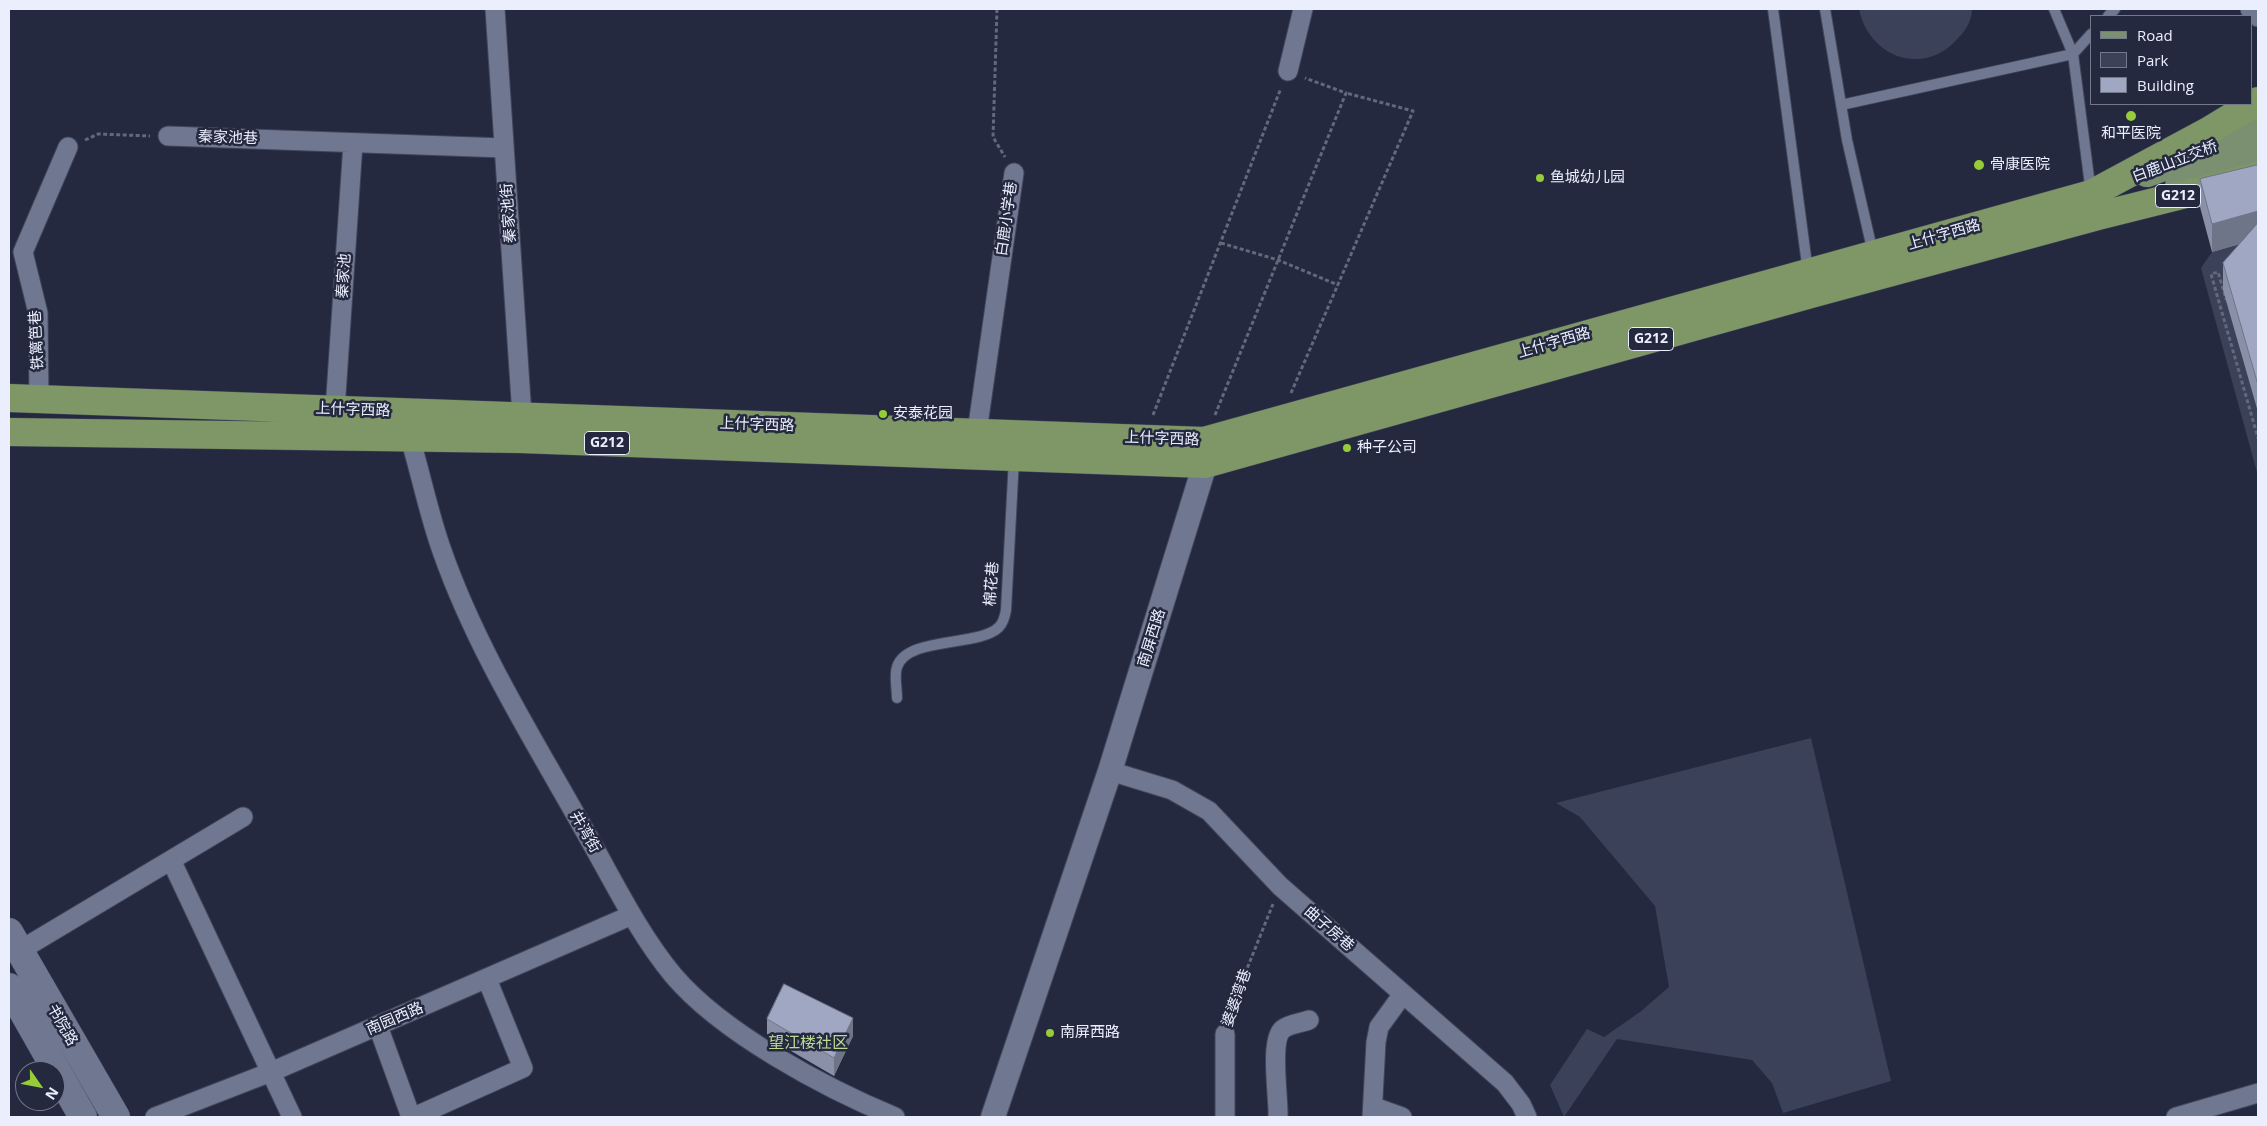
<!DOCTYPE html>
<meta charset="utf-8">
<style>
body{margin:0}
#map{position:relative;width:2267px;height:1126px;overflow:hidden;background:#24293f;font-family:"Open Sans",sans-serif}
canvas{display:block}
.frame{position:absolute;inset:0;border:10px solid #eaeefd;pointer-events:none}
.legend{position:absolute;left:2090px;top:15px;width:162px;height:90px;box-sizing:border-box;background:#24293f;border:1px solid #73788b;margin:0;padding:6px 9px;list-style:none;font-size:15px;color:#eaeefd}
.legend li{display:flex;align-items:center;gap:10px;height:25px}
.legend b{width:25px;border:1px solid #73788b}
.north{position:absolute;left:15px;top:1061px;width:50px;height:50px;box-sizing:border-box;background:#24293f;border:1px solid #73788b;border-radius:50%;rotate:123deg;font-size:14px;font-weight:700;line-height:20px;text-align:center;color:#eaeefd}
.north::after{content:'';display:block;margin:auto;width:18px;height:22px;background:#97cc39;clip-path:polygon(50% 0,100% 100%,50% 72%,0 100%)}
</style>
<div id="map">
<canvas width="2267" height="1126"></canvas>
<div class="frame"></div>
<ul class="legend">
<li><b style="height:6px;background:#7b8f71"></b>Road</li>
<li><b style="height:14px;background:#3b4159"></b>Park</li>
<li><b style="height:14px;background:#9fa7c3"></b>Building</li>
</ul>
<div class="north">N</div>
</div>
<script>
const g = document.querySelector('canvas').getContext('2d');
g.lineJoin = 'round';
function paint(path, color) { g.fillStyle = color; g.fill(path, 'evenodd'); }
function trace(path, color, width, dash) { g.strokeStyle = color; g.lineWidth = width; g.lineCap = dash ? 'butt' : 'round'; g.setLineDash(dash || []); g.stroke(path); }
function write(font, color, halo, rows, align = 'center') {
  g.font = font + ' "Open Sans","Noto Sans SC",sans-serif'; g.lineWidth = 5; g.setLineDash([]); g.textBaseline = 'middle'; g.strokeStyle = halo; g.fillStyle = color; for (const [text, x, y, turn = 0] of rows) {
    g.save(); g.translate(x, y); g.rotate((+turn || 0) * Math.PI / 180); g.textAlign = isNaN(turn) ? turn : align; if (halo) g.strokeText(text, 0, 0); g.fillText(text, 0, 0); g.restore();
  }
}
const green = new Path2D(`
 M1859,9H1972C1972,19 1967,29 1960,36C1927,78 1869,59 1859,9Z
 M2258,239V476L2201,268L2212,252Z
 M1811,738L1891,1081L1783,1113L1772,1083L1752,1060L1617,1039L1564,1117L1550,1085L1587,1029L1604,1037L1640,1012L1669,987L1655,906L1580,817L1556,803Z`);
const path = new Path2D(`
 M997,9L993,137L1005,157
 M85,140L98,134L150,136
 M1221,243L1278,260L1338,285
 M2229,298L2226,299L2218,272L2211,274L2258,438
 M1291,393L1413,111L1346,93
 M1153,415L1281,88
 M1215,415L1346,93L1305,78
 M1228,1016L1273,904`);
const service = new Path2D(`
 M1773,9L1808,272
 M1825,9L1847,140L1873,253
 M2054,9L2073,54L2091,193
 M2108,16L2115,9
 M1841,105L2073,54L2091,34
 M897,698C897,688 894,676 897,667C907,636 980,647 999,627C1003,623 1005,616 1006,610L1014,458`);
const minor = new Path2D(`
 M495,9L522,416
 M2250,9L2258,17
 M1288,71L1303,9
 M168,136L504,148
 M39,399L38,313L23,252L68,147
 M335,410L353,143
 M977,432L1014,173
 M410,438C421,475 429,515 442,551C476,648 532,737 582,826C611,876 636,930 673,975C722,1033 825,1088 895,1117
 M1110,771L1172,790L1209,811L1280,886L1505,1083L1521,1104L1527,1117
 M171,860L292,1117
 M19,951L243,817
 M378,1026L411,1117
 M1225,1034V1117
 M1374,1107L1402,1117
 M155,1117L271,1072L632,915
 M414,1117L523,1068L487,979
 M1278,1117C1279,1099 1269,1040 1283,1029C1289,1024 1301,1023 1309,1020
 M1372,1117L1376,1042L1379,1027L1403,994
 M2176,1117L2258,1093`);
const tertiary = new Path2D(`
 M993,1117L1110,771L1205,464V447`);
const secondary = new Path2D(`
 M9,932L116,1117
 M9,987L83,1117`);
const primary = new Path2D(`
 M2147,173L2215,148L2258,127
 M2179,186L2225,169L2258,152`);
const trunk = new Path2D(`
 M9,398L1204,441L2091,194L2210,130L2258,101
 M9,432L520,439L1205,464L1811,294L2098,216L2258,176`);
const wall = new Path2D(`
 M2258,165V412L2223,290V263L2240,244L2212,252L2200,207V179Z
 M767,1019L853,1036L834,1076L767,1037Z`);
const shadedWall = new Path2D(`
 M2258,211V239L2212,252V224Z
 M853,1018V1036L834,1076V1058Z`);
const building = new Path2D(`
 M2258,165V211L2212,224L2200,179Z
 M2258,223V385L2223,263Z
 M784,984L853,1018L834,1058L767,1019Z`);
const markers = [
 [2131,116,6,"#97cc39"],
 [1979,165,6,"#97cc39"],
 [1540,178,5,"#97cc39"],
 [883,414,5,"#97cc39"],
 [1347,448,5,"#97cc39"],
 [1050,1033,5,"#97cc39"]
];
const shields = [
 [2178,196,45],
 [1651,339,45],
 [607,443,45]
];
const shieldNames = [
 ["G212",2178,196],
 ["G212",1651,339],
 ["G212",607,443]
];
const poiNames = [
 ["和平医院",2131,134,"center"],
 ["骨康医院",1990,165],
 ["鱼城幼儿园",1550,178],
 ["安泰花园",893,414],
 ["种子公司",1357,448],
 ["南屏西路",1060,1033]
];
const streetNames = [
 ["秦家池巷",228,138,2],
 ["白鹿山立交桥",2175,162,-21],
 ["秦家池街",509,213,-94],
 ["白鹿小学巷",1007,219,-82],
 ["上什字西路",1944,235,-16],
 ["秦家池",344,276,-86],
 ["铁篱笆巷",37,340,-93],
 ["上什字西路",1554,343,-16],
 ["上什字西路",353,410,2],
 ["上什字西路",757,425,2],
 ["上什字西路",1162,439,2],
 ["棉花巷",992,584,-86],
 ["南屏西路",1152,638,-73],
 ["井湾街",585,832,60],
 ["曲子房巷",1329,929,41],
 ["婆婆湾巷",1237,998,-71],
 ["南园西路",395,1019,-23],
 ["书院路",62,1025,60]
];
const neighbourhoodNames = [
 ["望江楼社区",808,1043]
];
paint(green, '#3b4159');
trace(service, '#42465a', 12);
trace(minor, '#42465a', 21);
trace(tertiary, '#42465a', 26);
trace(secondary, '#42465a', 29);
trace(primary, '#42465a', 29);
trace(trunk, '#42465a', 29);
trace(path, '#63687c', 3, [4, 2.5]);
trace(service, '#707791', 10);
trace(minor, '#707791', 19);
trace(tertiary, '#707791', 24);
trace(secondary, '#707791', 28);
trace(primary, '#7b8f71', 28);
trace(trunk, '#7f9766', 28);
paint(wall, '#8990a8');
paint(shadedWall, '#6f7588');
paint(building, '#9fa7c3');
trace(building, '#6f7588', 1);
for (const [x, y, r, color] of markers) { const dot = new Path2D(); dot.arc(x, y, r, 0, 2 * Math.PI); g.fillStyle = color; g.fill(dot); trace(dot, '#24293f', 2); }
for (const [x, y, w] of shields) { const box = new Path2D(); box.roundRect(x - w / 2, y - 11.5, w, 23, 4); g.fillStyle = '#24293f'; g.fill(box); trace(box, '#eaeefd', 1); }
write('bold 14px', '#eaeefd', null, shieldNames);
write('15px', '#eaeefd', '#24293f', poiNames, 'left');
write('15px', '#eaeefd', '#24293f', streetNames);
write('16px', '#bbda93', '#24293f', neighbourhoodNames);
</script>
